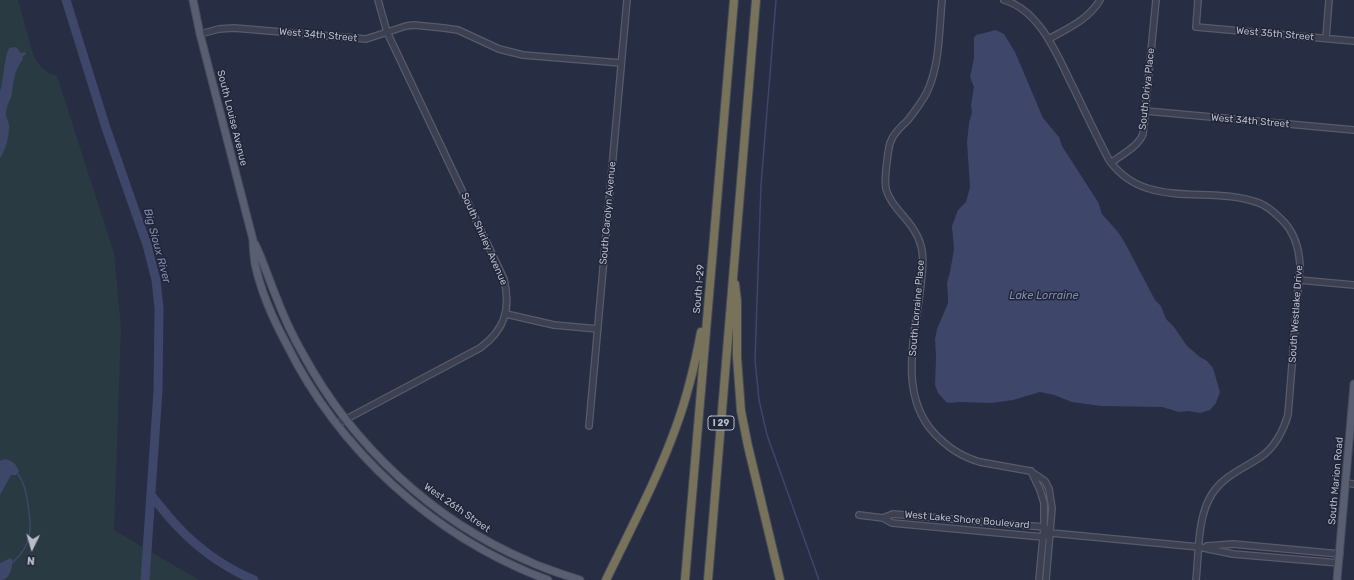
<!DOCTYPE html>
<style>
body{margin:0}
#map{position:relative;width:1354px;height:580px;overflow:hidden;background:#272d42;font-family:Rubik,sans-serif}
canvas{display:block}
.north{position:absolute;left:12px;top:528px;width:40px;height:40px;-webkit-text-stroke:3px #202537;paint-order:stroke;rotate:185deg;font-size:11px;font-weight:700;line-height:16px;text-align:center;color:#b9bccb}
.north::after{content:'';display:block;margin:auto;width:14px;height:18px;background:#b9bccb;clip-path:polygon(50% 0,100% 100%,50% 72%,0 100%)}
</style>
<div id="map">
<canvas width="1354" height="580"></canvas>
<div class="north">N</div>
</div>
<script>
const g = document.querySelector('canvas').getContext('2d');
g.lineJoin = 'round';
function paint(path, color) { g.fillStyle = color; g.fill(path, 'evenodd'); }
function trace(path, color, width, dash) { g.strokeStyle = color; g.lineWidth = width; g.lineCap = dash ? 'butt' : 'round'; g.setLineDash(dash || []); g.stroke(path); }
function write(font, color, halo, rows, align = 'center') {
  g.font = font + ' Rubik,sans-serif'; g.lineWidth = 3; g.setLineDash([]); g.textBaseline = 'middle'; g.strokeStyle = halo; g.fillStyle = color; for (const [text, x, y, turn = 0] of rows) {
    g.save(); g.translate(x, y); g.rotate((+turn || 0) * Math.PI / 180); g.textAlign = isNaN(turn) ? turn : align; if (halo) g.strokeText(text, 0, 0); g.fillText(text, 0, 0); g.restore();
  }
}
const green = new Path2D(`
 M0,0H18L33,54C40,67 43,72 57,76L114,253L121,328L114,530L199,580H0Z`);
const water = new Path2D(`
 M996,30L1004,34L1015,52L1043,118L1059,137L1062,146L1098,202L1102,214L1118,232L1125,243L1155,300L1161,306L1166,319L1174,327L1187,346L1200,357L1207,361L1213,368L1220,392L1216,403L1210,410L1200,413L1189,411L1179,412L1162,407L1101,406L1072,402L1054,395L1040,392L1013,400L991,403L958,402L950,403L946,402L938,393L935,385L936,357L935,339L937,329L948,303V297L947,283L950,272L954,249L952,226L958,210L966,202L970,187L967,142L969,123L972,112L971,105L974,87L970,77L974,58V38L976,35Z
 M16,47L21,53L25,52L26,54L22,57L23,59C14,72 14,78 12,93C11,99 7,105 6,111C5,117 9,121 9,126C9,137 6,149 0,158V92C4,78 3,63 9,48Z
 M4,459C13,461 16,463 19,472L16,475H11L0,495V461Z
 M11,558L13,562C11,570 10,580 0,580V563Z`);
const stream = new Path2D(`
 M776,0L761,185L755,360L759,400L767,435L819,580
 M13,562C32,545 32,529 28,505C26,493 25,484 18,474`);
const river = new Path2D(`
 M66,0L106,128L147,245L156,280L159,308L158,391L145,580
 M151,495C160,506 169,518 179,528C200,550 226,568 254,580`);
const minor = new Path2D(`
 M942,0C939,30 940,65 927,92C922,102 915,111 908,120C902,126 894,132 891,141C889,144 889,149 888,153C887,164 884,177 886,189C892,211 918,223 922,251C924,262 922,273 921,284C916,332 897,393 934,433C946,446 962,457 980,462L1030,471L1045,481L1049,489L1052,508L1046,580
 M1004,0C1042,11 1059,60 1075,91C1086,114 1097,137 1109,160C1119,174 1132,184 1150,189C1184,199 1225,190 1259,203C1267,206 1274,212 1281,219C1294,231 1299,248 1300,265L1288,415C1283,431 1276,446 1262,456C1245,468 1224,475 1212,494C1197,517 1199,553 1196,580
 M1198,0L1196,27L1354,41
 M200,34L219,29L234,28L366,39L406,26L414,25L444,28L458,30L499,49L523,55L621,63
 M1326,38L1329,0
 M1049,39C1068,28 1088,20 1100,0
 M1146,111L1354,130
 M1111,163C1122,154 1138,147 1143,134L1156,0
 M1299,280L1354,285
 M506,314L554,325L598,329
 M337,424L480,348C505,330 511,309 504,279L387,32L378,0
 M589,426L627,0
 M1031,471L1040,490L1044,503V527L1039,580
 M1346,483L1354,484
 M859,515L883,518L892,523L1043,537L1051,533L1199,547L1233,554L1339,563
 M883,518L893,514L1044,527L1051,533
 M1207,546L1233,544L1340,554`);
const major = new Path2D(`
 M193,0L200,34L253,240C253,248 254,256 255,264C261,292 273,319 286,343C339,451 435,538 548,580
 M255,244C263,260 268,277 275,294C283,315 292,335 303,354C352,445 434,521 528,561C545,569 562,574 580,580
 M1337,580L1354,384`);
const highway = new Path2D(`
 M735,284L737,301V357L741,411L748,446L780,580
 M606,580C630,530 657,480 676,427C687,397 695,364 701,332
 M685,580L734,0
 M708,580L756,0`);
const shields = [
 [721,423,26]
];
const shieldNames = [
 ["I 29",721,423]
];
const streetNames = [
 ["West 35th Street",1275,34,5],
 ["West 34th Street",318,35,5],
 ["South Oriya Place",1147,89,-84],
 ["South Louise Avenue",232,118,76],
 ["West 34th Street",1250,121,5],
 ["South Carolyn Avenue",608,213,-85],
 ["South Shirley Avenue",484,239,66],
 ["South I-29",699,289,-85],
 ["South Lorraine Place",917,308,-85],
 ["South Westlake Drive",1296,314,-86],
 ["South Marion Road",1336,481,-85],
 ["West 26th Street",457,508,35],
 ["West Lake Shore Boulevard",967,520,5]
];
const waterNames = [
 ["Big Sioux River",157,246,75],
 ["Lake Lorraine",1044,296]
];
paint(green, '#293a43');
paint(water, '#3e466a');
trace(stream, '#3e466a', 1.5);
trace(river, '#3e466a', 9);
trace(minor, '#575b6c', 8);
trace(major, '#45495b', 9);
trace(highway, '#434859', 10);
trace(minor, '#3c4051', 5.5);
trace(major, '#5a5e71', 7);
trace(highway, '#777259', 8);
for (const [x, y, w] of shields) { const box = new Path2D(); box.roundRect(x - w / 2, y - 7, w, 14, 3); g.fillStyle = '#202537'; g.fill(box); trace(box, '#b9bccb', 1); }
write('bold 9px', '#b9bccb', null, shieldNames);
write('10px', '#b9bccb', '#202537', streetNames);
write('italic 11px', '#818bb2', '#202537', waterNames);
</script>
